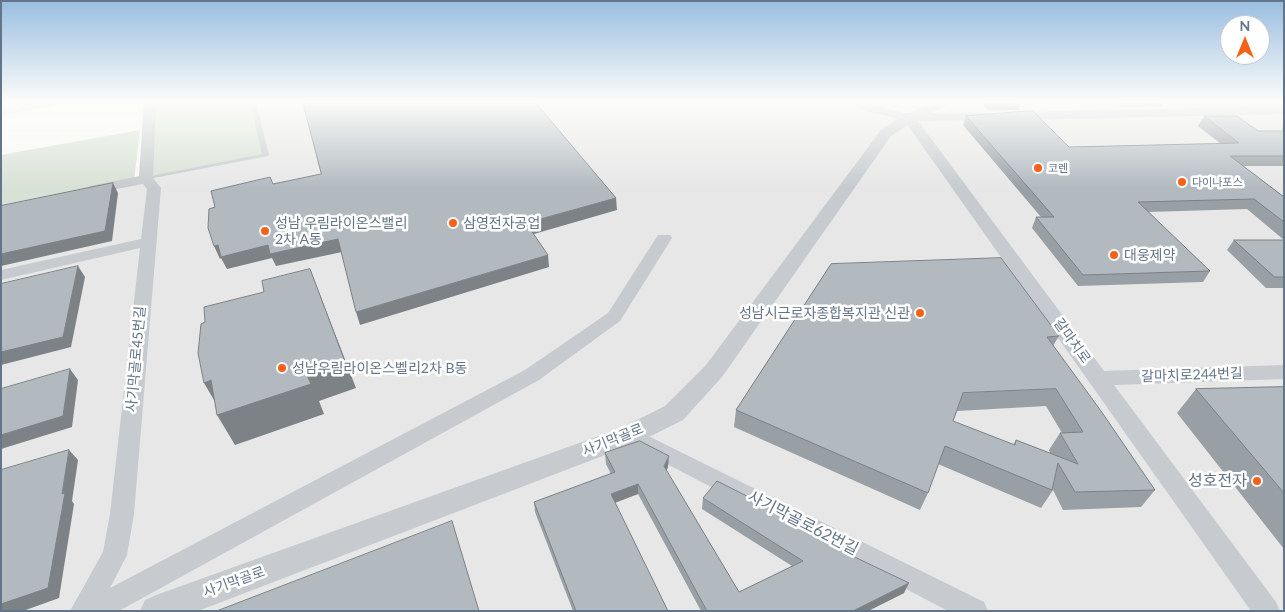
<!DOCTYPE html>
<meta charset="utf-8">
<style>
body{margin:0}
#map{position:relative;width:1285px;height:612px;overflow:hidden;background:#f8f8f5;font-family:Lato,sans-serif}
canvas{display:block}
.frame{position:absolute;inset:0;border:2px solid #647589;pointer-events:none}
.north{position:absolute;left:1220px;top:15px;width:50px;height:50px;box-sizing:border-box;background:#fff;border:1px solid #c1c8d0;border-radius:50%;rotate:0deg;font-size:14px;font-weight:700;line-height:20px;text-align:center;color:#647589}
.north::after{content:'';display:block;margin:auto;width:18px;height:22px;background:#f56118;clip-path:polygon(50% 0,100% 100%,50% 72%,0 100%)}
</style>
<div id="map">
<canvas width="1285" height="612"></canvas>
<div class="frame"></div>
<div class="north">N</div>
</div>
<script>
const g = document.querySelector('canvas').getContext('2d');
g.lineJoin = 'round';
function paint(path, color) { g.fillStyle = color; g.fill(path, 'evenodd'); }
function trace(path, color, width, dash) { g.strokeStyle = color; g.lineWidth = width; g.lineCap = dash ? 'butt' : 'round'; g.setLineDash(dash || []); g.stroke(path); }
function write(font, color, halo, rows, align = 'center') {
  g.font = font + ' Lato,"Noto Sans KR",sans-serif'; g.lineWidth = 5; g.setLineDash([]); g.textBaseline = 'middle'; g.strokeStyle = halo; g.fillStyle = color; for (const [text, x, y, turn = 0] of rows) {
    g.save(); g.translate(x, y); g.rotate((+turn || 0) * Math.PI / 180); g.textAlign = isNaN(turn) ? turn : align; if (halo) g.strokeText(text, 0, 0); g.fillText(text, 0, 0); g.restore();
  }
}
const built = new Path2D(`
 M1,102H75L1,115Z
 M253,102H1284V611H1V210L266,155Z`);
const green = new Path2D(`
 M149,102H253L266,155L146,179Z
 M140,130L134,181L1,208V155Z`);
const service = new Path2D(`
 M250,102H256L269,155L268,156L144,180L143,179L146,177L262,154Z`);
const minor = new Path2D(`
 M144,102H156L153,178L161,188L134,514L127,555L110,588L525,370L608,313L658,235H670L672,238L620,321L539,380L119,611H70L103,552L110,514L140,248L1,280V270L141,239L147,189L143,184L90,194L83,190L90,186L139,176Z
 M849,102H865L903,113H992L994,116L992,119L988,120L918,121L1104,371L1284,365V379L1114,385L1276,602L1280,611H1251L904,120L866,111Z
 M1284,106V114L1014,120L1008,116L1014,112Z
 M630,427L984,602L988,611H948L623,441L619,435L623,429Z`);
const tertiary = new Path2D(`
 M934,102H954L914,121L891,136L722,377L683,420L639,442L198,611H140L145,600L156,595L621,428L665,406L706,365L881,130L904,115Z`);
const wall = new Path2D(`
 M983,102H1021L1019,110H988L983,105Z
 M1119,102H1163L1161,106L1120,107Z
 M966,116L1069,147L1221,144L1198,126L1204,116L1258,131H1283L1282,130L1284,118V166H1243L1284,197V240L1247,209L1148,212L1210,271L1203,282L1078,286L1032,228L1036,217H1041L963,125Z
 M1234,240H1284V288H1266L1227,250Z
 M831,264L1059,336L1053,346L1155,490L1141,507L1063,510L1053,490L1041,508L938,464L928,493L920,510L734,427L736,410ZM1046,406L1062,433H1060L1049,450L1050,453L1016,440L1013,445L953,421L957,411Z
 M1284,387V549L1177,413L1196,389Z
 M605,453L668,467L666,470L739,592L792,566L702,509L703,498L904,593L868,611H701L638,494L615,503L668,611H573L535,512L534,502L611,474L606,464Z`);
const shadedWall = new Path2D(`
 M113,183L118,193L112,241L1,266V254Z
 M616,198L617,210L527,236L526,223Z
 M338,239L342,252L276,266L272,258L227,269L221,258L220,259L214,246L218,245H268Z
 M548,255L549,267L360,325L356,312Z
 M78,266L85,277L71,347L1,365V352Z
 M310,269L356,388L319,401L324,414L235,445L217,415L305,371Z
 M70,369L78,380L72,427L1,449V435Z
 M211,380L221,412L204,383Z
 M69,450L78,460L72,501L74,504L59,598L23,611H1V604L62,494Z
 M669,456L668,467L664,477V466Z
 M638,484V494L611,504V494Z
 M909,583L904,593L868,611H853Z`);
const building = new Path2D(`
 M303,102H535L616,198L526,223L548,255L356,312L338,239L270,254L268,245L221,257L218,245L214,246L208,228L209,209L215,207L211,191L270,177L273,184L321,174Z
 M1033,111L1069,147L1239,143L1204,116H1237L1258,131H1284V156H1230L1284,197V222L1254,199L1138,202L1210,271L1083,275L1036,217H1054L966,116Z
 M113,183L105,231L1,254V206Z
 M1234,240H1284V277H1275Z
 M1001,258L1059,336L1047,337L1101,411L1155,490L1075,492L1058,463L1052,490L945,446L928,493L736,410L831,264ZM1056,389L1083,432L1060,433L1078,464L1016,440L1015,445L953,421L963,393Z
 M78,266L63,337L1,352V284Z
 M310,269L344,359L305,371L311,384L217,415L211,380L204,383L198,353L201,324L205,322L204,307L264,292L262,281Z
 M70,369L63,416L1,435V389Z
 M1284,387V493L1196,389Z
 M640,441L669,456L664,466L739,592L803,561L703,498L717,481L784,515L840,550L909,583L853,611H707L638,484L611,494L668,611H576L534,502L615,472L605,453Z
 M69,450L62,494L65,493L48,588L1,604V470Z
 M452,521L479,611H217Z`);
const markers = [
 [1038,168,5,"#f56118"],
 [1182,182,5,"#f56118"],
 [453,223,5,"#f56118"],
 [265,231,5,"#f56118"],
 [1114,255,5,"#f56118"],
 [920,313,5,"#f56118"],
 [282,368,5,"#f56118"],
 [1257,481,5,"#f56118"]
];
const farPoinames = [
 ["코렌",1048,168],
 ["다이나포스",1192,182]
];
const poiNames = [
 ["성남 우림라이온스밸리",275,223],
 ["2차 A동",275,239],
 ["삼영전자공업",463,223],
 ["대웅제약",1124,255],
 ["성남시근로자종합복지관 신관",910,313,"right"],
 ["성남우림라이온스벨리2차 B동",292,368]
];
const streetNames = [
 ["갈마치로",1072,341,54],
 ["사기막골로45번길",136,359,-85],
 ["갈마치로244번길",1192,375,-2],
 ["사기막골로",613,440,-22],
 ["사기막골로",234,582,-20]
];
const nearPoinames = [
 ["성호전자",1247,481]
];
const nearStreetnames = [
 ["사기막골로62번길",803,523,27]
];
paint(built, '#e6e7e6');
paint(green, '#d8e1d5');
paint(service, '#c7cbcf');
paint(minor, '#c7cbcf');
paint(tertiary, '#c7cbcf');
paint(wall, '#99a0a5');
paint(shadedWall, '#7d8286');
paint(building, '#b2bac0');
trace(building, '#7d8286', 1);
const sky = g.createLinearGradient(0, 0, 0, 188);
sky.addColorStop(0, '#99bee0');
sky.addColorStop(0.54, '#fcfcfa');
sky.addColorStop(1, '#fcfcfa00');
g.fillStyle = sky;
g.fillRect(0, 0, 1285, 188);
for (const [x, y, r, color] of markers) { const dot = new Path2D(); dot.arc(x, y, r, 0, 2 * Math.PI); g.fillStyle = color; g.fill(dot); trace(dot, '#fff', 2); }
write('11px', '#647589', '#fff', farPoinames, 'left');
write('14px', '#647589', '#fff', poiNames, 'left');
write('14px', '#647589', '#fff', streetNames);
write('16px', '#647589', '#fff', nearPoinames, 'right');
write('16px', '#647589', '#fff', nearStreetnames);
</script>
